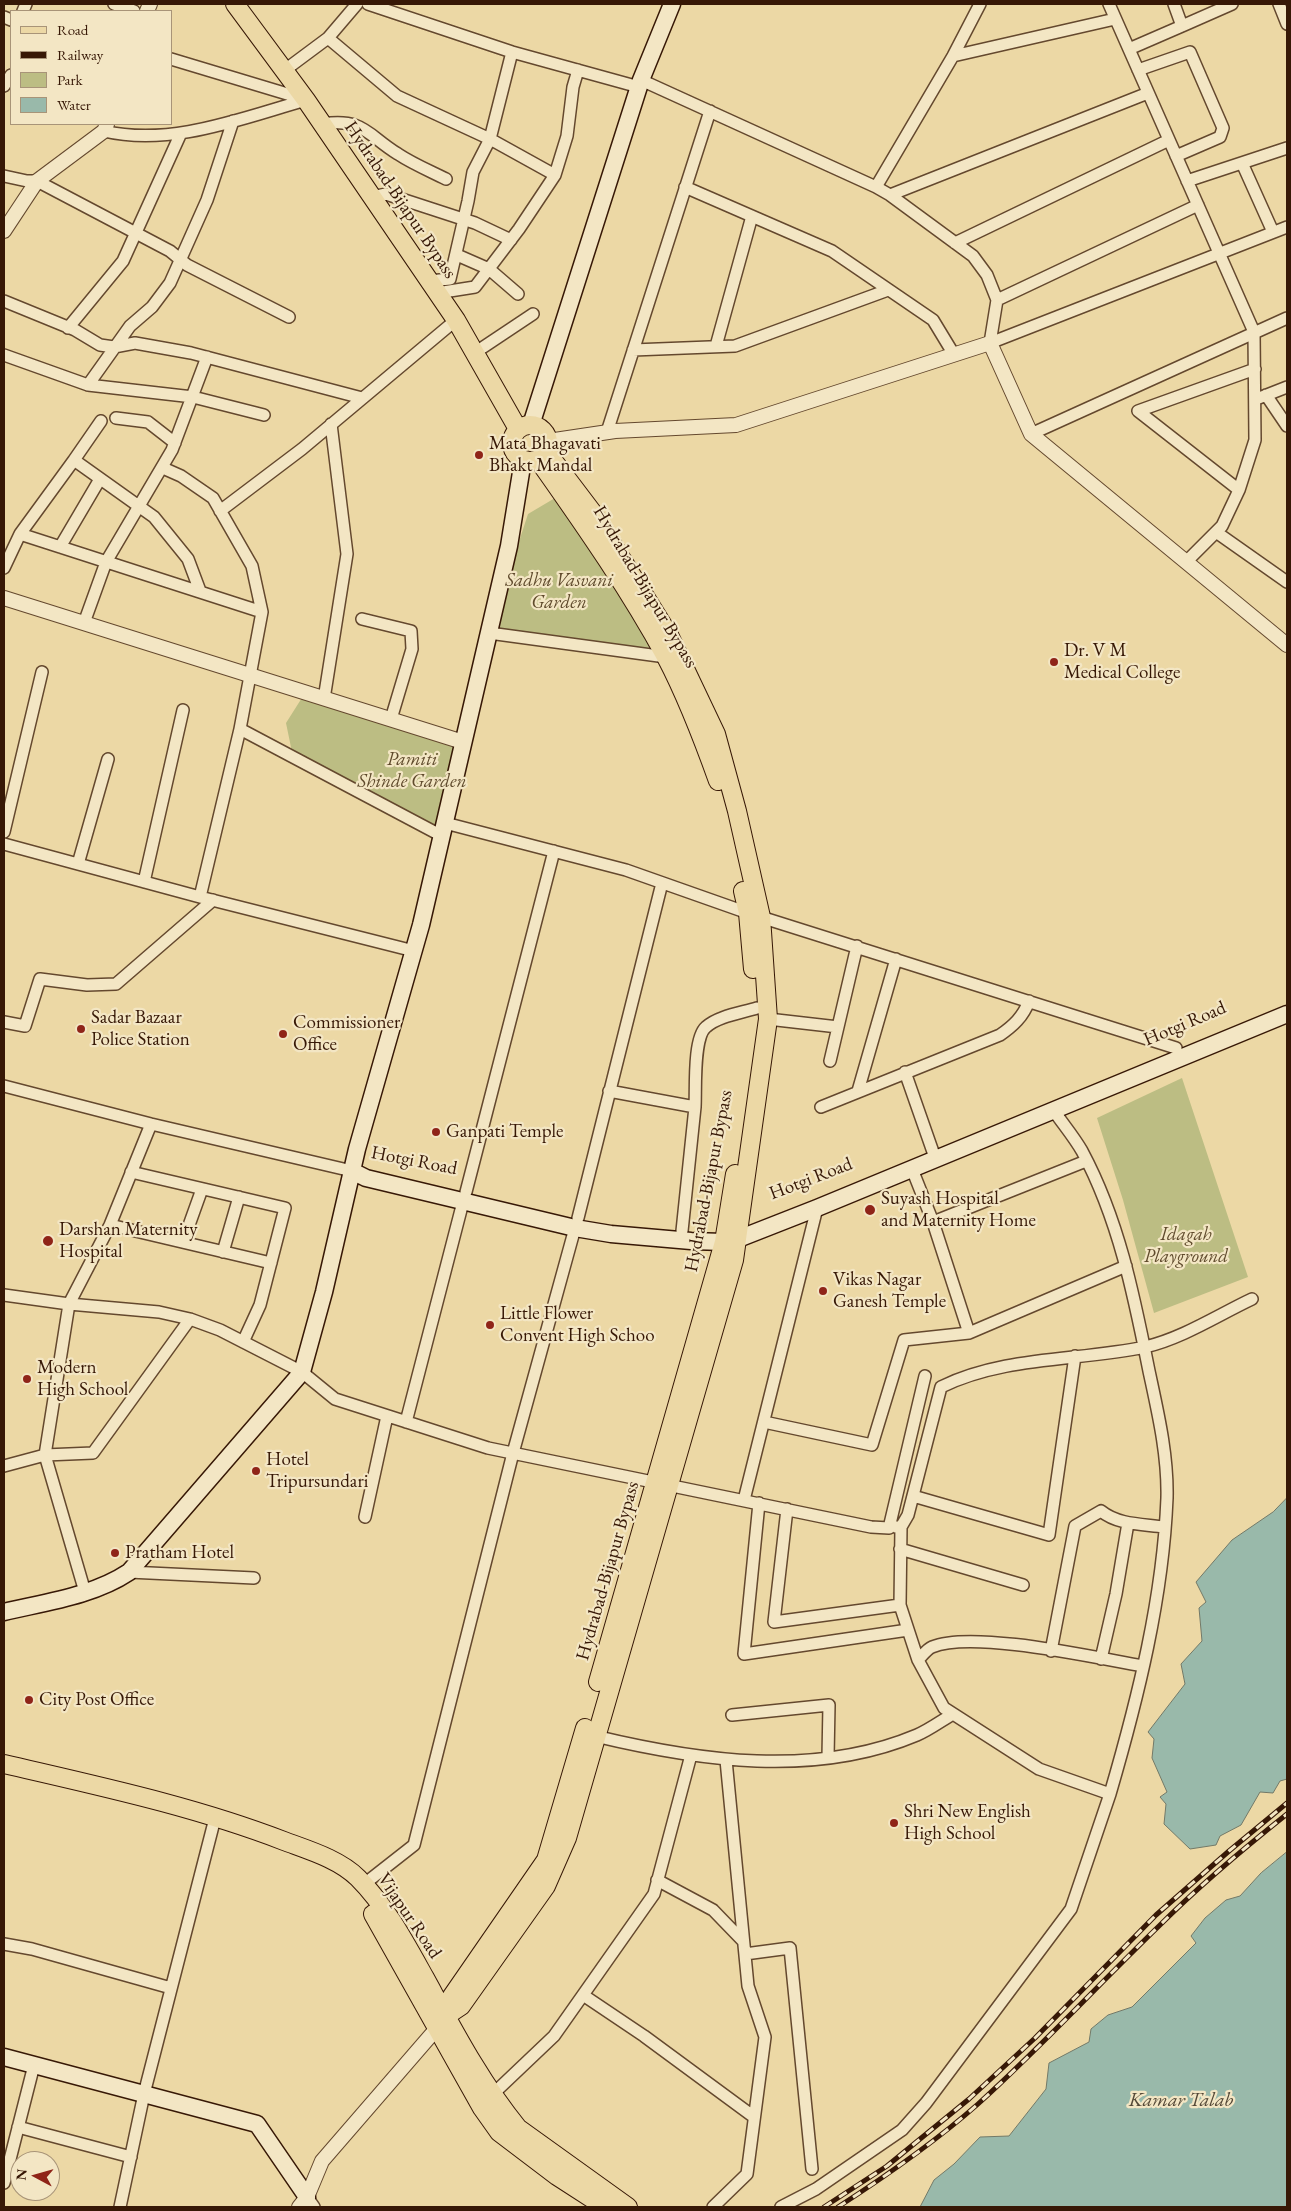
<!DOCTYPE html>
<style>
body{margin:0}
#map{position:relative;width:1291px;height:2211px;overflow:hidden;background:#ecd8a5;font-family:"EB Garamond",serif}
canvas{display:block}
.frame{position:absolute;inset:0;border:5px solid #371806;pointer-events:none}
.legend{position:absolute;left:10px;top:10px;width:162px;height:115px;box-sizing:border-box;background:#f3e6c4;border:1px solid #a89478;margin:0;padding:6px 9px;list-style:none;font-size:15px;color:#371806}
.legend li{display:flex;align-items:center;gap:10px;height:25px}
.legend b{width:25px;border:1px solid #a89478}
.north{position:absolute;left:10px;top:2151px;width:50px;height:50px;box-sizing:border-box;background:#f3e6c4;border:1px solid #a89478;border-radius:50%;rotate:276deg;font-size:14px;font-weight:700;line-height:20px;text-align:center;color:#371806}
.north::after{content:'';display:block;margin:auto;width:18px;height:22px;background:#8f2418;clip-path:polygon(50% 0,100% 100%,50% 72%,0 100%)}
</style>
<div id="map">
<canvas width="1291" height="2211"></canvas>
<div class="frame"></div>
<ul class="legend">
<li><b style="height:6px;background:#ecd8a5"></b>Road</li>
<li><b style="height:6px;background:#371806"></b>Railway</li>
<li><b style="height:14px;background:#bcbd83"></b>Park</li>
<li><b style="height:14px;background:#99b9aa"></b>Water</li>
</ul>
<div class="north">N</div>
</div>
<script>
const g = document.querySelector('canvas').getContext('2d');
g.lineJoin = 'round';
function paint(path, color) { g.fillStyle = color; g.fill(path, 'evenodd'); }
function trace(path, color, width, dash) { g.strokeStyle = color; g.lineWidth = width; g.lineCap = dash ? 'butt' : 'round'; g.setLineDash(dash || []); g.stroke(path); }
function write(font, color, halo, rows, align = 'center') {
  g.font = font + ' "EB Garamond",serif'; g.lineWidth = 4.5; g.setLineDash([]); g.textBaseline = 'middle'; g.strokeStyle = halo; g.fillStyle = color; for (const [text, x, y, turn = 0] of rows) {
    g.save(); g.translate(x, y); g.rotate((+turn || 0) * Math.PI / 180); g.textAlign = isNaN(turn) ? turn : align; if (halo) g.strokeText(text, 0, 0); g.fillText(text, 0, 0); g.restore();
  }
}
const green = new Path2D(`
 M555,498L661,650H563L489,633L528,514Z
 M305,693L463,742L442,836L293,757L286,723Z
 M1182,1078L1248,1277L1154,1313L1123,1200L1097,1118Z`);
const water = new Path2D(`
 M1287,1498V1779L1280,1781L1273,1793L1260,1792L1241,1825L1220,1836L1216,1845L1190,1849L1164,1824L1166,1804L1160,1797L1167,1792L1152,1758L1154,1739L1148,1732L1185,1684L1181,1664L1202,1641L1199,1608L1206,1602L1196,1582L1232,1540L1273,1512Z
 M1287,1852V2207H920L934,2180L954,2164L980,2137L1009,2136L1046,2089L1049,2063L1089,2042L1091,2029L1108,2015L1132,2007L1196,1943L1191,1936L1205,1918L1226,1900L1240,1896L1261,1873Z`);
const minor = new Path2D(`
 M114,4L134,11
 M368,4L512,52L639,87
 M1109,4L1254,332L1255,440L1239,490L1222,526L1186,562
 M1279,4L1287,24
 M23,11L26,4
 M4,17L11,20
 M1182,26L1232,4
 M328,38L397,96L490,139L555,175
 M1129,49L1182,26L1174,4
 M953,56L1115,19
 M171,59L304,99
 M285,70L328,38L357,4
 M1138,70L1190,52L1223,128L1220,137L1176,156
 M641,80L876,187L890,195L973,256L987,275L997,300L990,343
 M4,86L11,75
 M323,124C364,118 367,135 398,154C413,164 430,171 446,179
 M104,131C171,147 242,118 306,100
 M1242,163L1273,232
 M4,176L27,181H37L170,251L187,265L289,317
 M1187,181L1287,148
 M685,187L832,251L933,320L953,353
 M876,187L953,56L980,4
 M890,195L1148,93
 M372,197L386,194L475,223L511,240
 M955,243L1169,140
 M457,255L489,269L518,294
 M429,281L450,279L468,201L473,172L490,139L512,52
 M437,293L475,287L519,229L555,175L567,136L573,87L578,70
 M997,300L1198,205
 M4,301L75,330L100,345L114,347L135,343L191,353L362,398
 M68,328L123,261L181,133
 M990,343L1287,227
 M716,346L752,216
 M633,350L735,346L888,290
 M476,352L533,314
 M4,355L88,385L193,397L264,415
 M88,385L130,326L152,307L170,283L207,200L233,121
 M1266,395L1287,426
 M1259,398L1287,387
 M116,418L148,422L175,443
 M607,432L710,111
 M1031,434L1287,318
 M74,460L101,421
 M163,468L181,476L213,498L252,566L262,612L240,729L442,836
 M1239,490L1138,411L1255,369
 M220,511L302,449L456,320
 M1216,532L1287,582
 M20,534L74,460L154,517L188,559L200,591
 M60,547L100,479
 M4,568L20,534L262,612
 M362,619L411,631L412,649L391,719
 M84,623L106,562L172,450L207,357
 M489,633L666,657
 M324,699L347,554L331,424
 M240,729L200,897L414,951
 M445,823L626,870L748,913L1176,1048
 M4,832L42,672
 M4,844L200,897
 M78,864L108,759
 M144,882L183,710
 M768,1019L838,1027
 M4,1022L25,1026L40,979L87,985L116,984L213,900
 M830,1061L857,946
 M905,1072L933,1152
 M4,1086L151,1124L352,1171
 M609,1091L695,1107L682,1231
 M858,1091L896,959
 M695,1107C696,1089 693,1038 706,1027C718,1016 741,1013 757,1008
 M821,1107L1000,1035C1013,1026 1023,1017 1029,1001
 M912,1169L933,1222L969,1333
 M131,1172L285,1208L260,1305L243,1342
 M466,1192L554,851
 M578,1218L662,883
 M933,1222L1086,1161
 M110,1225L271,1263
 M183,1242L202,1189
 M223,1252L239,1197
 M4,1295L69,1304L159,1312L190,1319L220,1330L302,1372L335,1399L488,1448L871,1527L889,1528L925,1376
 M406,1422L463,1202
 M764,1422L872,1445L904,1340L969,1333L1126,1266
 M4,1466L45,1455L93,1453L190,1319
 M913,1496L1049,1535L1075,1356
 M744,1500L817,1208
 M759,1503L744,1654L908,1630
 M787,1509L774,1622L900,1605
 M365,1517L387,1416
 M896,1527H901L908,1515L941,1387C1004,1356 1078,1361 1145,1347C1183,1338 1218,1315 1252,1299
 M901,1527L900,1605L918,1660L944,1708L1039,1769L1110,1794C1138,1698 1163,1598 1167,1498C1168,1455 1158,1413 1149,1371C1134,1296 1119,1220 1082,1151C1074,1137 1063,1124 1054,1111
 M900,1549L1023,1585
 M129,1572L254,1578
 M85,1592L45,1455L69,1304L110,1225L151,1124
 M1051,1651L1075,1526L1101,1511C1118,1525 1143,1524 1164,1527
 M1101,1659L1116,1594L1128,1523
 M918,1660C922,1656 927,1649 932,1647C973,1630 1096,1658 1143,1666
 M732,1715L829,1705L828,1757
 M595,1736C699,1761 815,1778 917,1735C929,1730 941,1721 953,1714
 M657,1880L713,1910L743,1941
 M363,1885L414,1845L513,1453L575,1228
 M4,1944L32,1949L171,1988
 M745,1954L790,1948L812,2169
 M583,1995L644,2036L754,2117
 M493,2094L554,2036L654,1894L691,1755
 M18,2127L131,2157
 M4,2183L34,2065
 M307,2197L314,2207
 M120,2207L144,2094L213,1826
 M713,2207L747,2174L765,2037L748,1986L726,1760
 M781,2207L816,2189L902,2130L926,2103L1071,1909L1110,1794`);
const tertiary = new Path2D(`
 M147,11L150,4
 M4,231L37,181L104,131L107,124
 M548,441L615,431L736,425L990,343L1031,434L1287,645
 M4,598L463,742
 M299,2207L307,2197L322,2161L438,2027`);
const secondary = new Path2D(`
 M531,425L641,80L672,4
 M352,1171L366,1178L575,1228L611,1234L691,1241L724,1242L738,1239L817,1208L1287,1014
 M4,1612C46,1602 93,1596 129,1572L302,1372L324,1292L357,1149L421,925L509,546L523,460
 M4,2057L257,2124L307,2197`);
const primary = new Path2D(`
 M235,4L306,100L456,320L518,429
 M512 443a18 18 0 1 1 36 0a18 18 0 1 1-36 0Z
 M544,468C587,529 630,591 666,657C687,697 703,739 718,781
 M743,891L748,913L753,969
 M598,1682L724,1242L735,1174
 M4,1764C98,1786 193,1806 284,1841C308,1850 339,1859 358,1878C386,1906 406,1944 425,1978C453,2029 481,2083 518,2128L628,2207
 M373,1914L482,2108L499,2132L557,2176L605,2207
 M446,2016L461,2006L546,1886L567,1838L734,1260L768,1019L761,917L737,811L716,734L669,635L593,513L546,451
 M438,2027L446,2016L452,1996L546,1860L585,1728`);
const rail = new Path2D(`
 M824,2207L887,2166L969,2099L1035,2038L1156,1915L1229,1851L1287,1803
 M838,2207C886,2176 935,2142 978,2104C1041,2047 1098,1985 1159,1926C1199,1886 1243,1849 1287,1814`);
const markers = [
 [479,455,5,"#8f2418"],
 [1054,662,5,"#8f2418"],
 [81,1029,5,"#8f2418"],
 [283,1034,5,"#8f2418"],
 [436,1132,5,"#8f2418"],
 [870,1210,6,"#8f2418"],
 [48,1241,6,"#8f2418"],
 [823,1291,5,"#8f2418"],
 [490,1325,5,"#8f2418"],
 [27,1379,5,"#8f2418"],
 [256,1471,5,"#8f2418"],
 [115,1553,5,"#8f2418"],
 [29,1700,5,"#8f2418"],
 [894,1823,5,"#8f2418"]
];
const streetNames = [
 ["Hydrabad-Bijapur Bypass",400,200,56],
 ["Hydrabad-Bijapur Bypass",645,587,59],
 ["Hotgi Road",1185,1024,-23],
 ["Hotgi Road",414,1161,11],
 ["Hotgi Road",811,1179,-21],
 ["Hydrabad-Bijapur Bypass",709,1181,-79],
 ["Hydrabad-Bijapur Bypass",608,1571,-74],
 ["Vijapur Road",409,1916,56]
];
const poiNames = [
 ["Mata Bhagavati",489,444],
 ["Bhakt Mandal",489,466],
 ["Dr. V M",1064,651],
 ["Medical College",1064,673],
 ["Sadar Bazaar",91,1018],
 ["Police Station",91,1040],
 ["Commissioner",293,1023],
 ["Office",293,1045],
 ["Ganpati Temple",446,1132],
 ["Suyash Hospital",881,1199],
 ["and Maternity Home",881,1221],
 ["Darshan Maternity",59,1230],
 ["Hospital",59,1252],
 ["Vikas Nagar",833,1280],
 ["Ganesh Temple",833,1302],
 ["Little Flower",500,1314],
 ["Convent High Schoo",500,1336],
 ["Modern",37,1368],
 ["High School",37,1390],
 ["Hotel",266,1460],
 ["Tripursundari",266,1482],
 ["Pratham Hotel",125,1553],
 ["City Post Office",39,1700],
 ["Shri New English",904,1812],
 ["High School",904,1834]
];
const parkNames = [
 ["Sadhu Vasvani",559,581],
 ["Garden",559,603],
 ["Pamiti",412,760],
 ["Shinde Garden",412,782],
 ["Idagah",1186,1235],
 ["Playground",1186,1257]
];
const waterNames = [
 ["Kamar Talab",1181,2101]
];
paint(green, '#bcbd83');
paint(water, '#99b9aa');
trace(water, '#727968', 1);
trace(minor, '#64482e', 14);
trace(tertiary, '#64482e', 16);
trace(secondary, '#371806', 19);
trace(primary, '#371806', 20);
trace(minor, '#f3e6c4', 11);
trace(tertiary, '#f3e6c4', 14);
trace(secondary, '#f3e6c4', 16);
trace(primary, '#ecd8a5', 18);
trace(rail, '#371806', 5);
trace(rail, '#f3e6c4', 3, [9]);
for (const [x, y, r, color] of markers) { const dot = new Path2D(); dot.arc(x, y, r, 0, 2 * Math.PI); g.fillStyle = color; g.fill(dot); trace(dot, '#f3e6c4', 2); }
write('19px', '#371806', '#f3e6c4', streetNames);
write('19px', '#371806', '#f3e6c4', poiNames, 'left');
write('italic 19px', '#5f4a2c', '#f3e6c4', parkNames);
write('italic 20px', '#544837', '#f3e6c4', waterNames);
</script>
